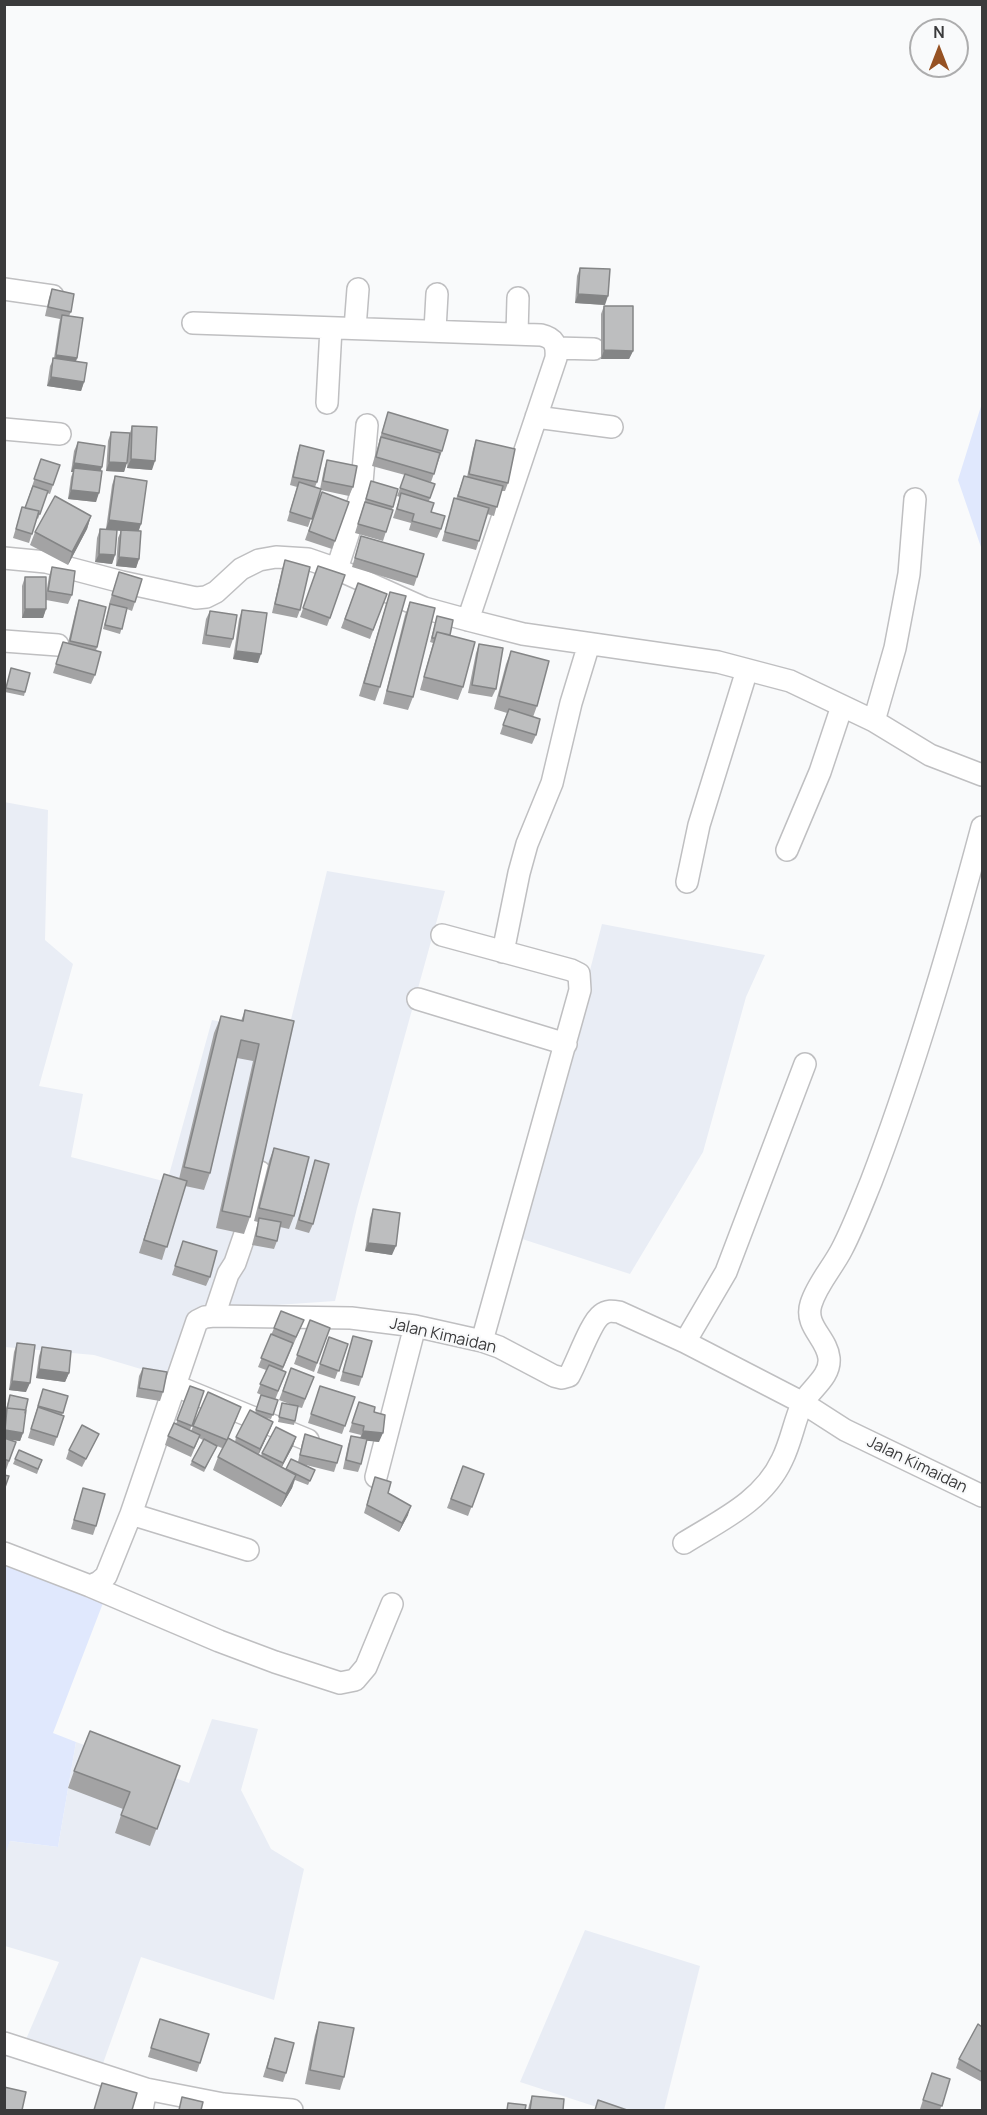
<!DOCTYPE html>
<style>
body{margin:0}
#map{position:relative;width:987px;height:2115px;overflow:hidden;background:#f9fafb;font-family:Manrope,sans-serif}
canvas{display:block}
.frame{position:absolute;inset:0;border:6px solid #3a3a3b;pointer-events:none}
.north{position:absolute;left:909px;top:18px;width:60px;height:60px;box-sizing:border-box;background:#f9fafb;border:2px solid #adadae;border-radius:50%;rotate:0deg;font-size:16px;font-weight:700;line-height:24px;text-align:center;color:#3a3a3b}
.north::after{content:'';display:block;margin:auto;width:21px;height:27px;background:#965223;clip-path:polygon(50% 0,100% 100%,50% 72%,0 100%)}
</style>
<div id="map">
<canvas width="987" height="2115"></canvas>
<div class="frame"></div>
<div class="north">N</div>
</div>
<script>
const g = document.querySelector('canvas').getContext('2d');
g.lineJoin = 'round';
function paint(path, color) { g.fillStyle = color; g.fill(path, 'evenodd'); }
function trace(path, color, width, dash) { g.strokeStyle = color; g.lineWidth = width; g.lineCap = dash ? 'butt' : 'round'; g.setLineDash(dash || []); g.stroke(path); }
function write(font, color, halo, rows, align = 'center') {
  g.font = font + ' Manrope,sans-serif'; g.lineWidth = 4.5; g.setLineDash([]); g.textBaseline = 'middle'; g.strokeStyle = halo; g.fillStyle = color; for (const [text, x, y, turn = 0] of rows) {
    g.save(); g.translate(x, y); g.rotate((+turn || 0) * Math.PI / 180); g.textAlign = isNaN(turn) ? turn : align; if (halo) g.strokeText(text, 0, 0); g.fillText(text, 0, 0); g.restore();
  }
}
const built = new Path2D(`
 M4,802L48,810L45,940L73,964L39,1086L83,1094L71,1157L167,1182L212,1020L287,1036L327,871L445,891L357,1208L335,1301L189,1311L171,1378L94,1355L5,1347Z
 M602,924L765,955L746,997L703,1152L630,1274L513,1236L553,1112Z
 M212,1719L258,1729L241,1790L271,1849L304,1869L274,2000L141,1957L101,2069L24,2044L59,1962L5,1946L4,1855L10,1841L58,1847L76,1742L189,1783Z
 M585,1930L700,1966L664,2110H606L520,2082Z`);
const green = new Path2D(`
 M982,403V550L958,480Z
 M5,1548L108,1590L53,1733L76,1742L58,1847L10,1841L5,1855Z`);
const street = new Path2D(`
 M4,289L53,296
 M193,323L541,335C554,338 557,344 556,358L468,620
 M355,328L358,289
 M435,330L437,294
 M517,334L518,298
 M556,348L594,349
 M327,403L331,328
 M536,417L612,427
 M4,429L60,434
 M4,558L46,562L122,582L196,598L206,597L216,592L241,569L259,560L276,557L308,559L337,569L424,608L468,620L523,634L718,662L790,681L874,721L930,755L982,775
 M337,569L361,494L367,425
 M4,641L58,645
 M874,721L895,648L909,574L915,499
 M787,850L820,772L842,706
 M687,882L699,825L747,670
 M442,935L571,970L579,974L580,990L482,1341
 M503,952L519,873L527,844L552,783L571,703L589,644
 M418,999L566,1044
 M214,1316L228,1274L235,1263L246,1231L260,1172
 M685,1342L726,1272L805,1064
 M176,1386L308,1440
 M376,1477L415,1326
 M131,1514L248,1550
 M684,1543C721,1520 763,1501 782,1460C791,1442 794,1422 802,1404C810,1389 831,1377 829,1358C827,1338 804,1326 811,1304C817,1284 833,1267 842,1249C853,1228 862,1204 871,1182C915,1067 950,947 982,827
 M4,1553L90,1586L99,1582L106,1576L131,1514L197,1321L205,1317L214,1316L351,1318L415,1326L482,1341L499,1347L554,1376L562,1378L569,1376C577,1362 591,1322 601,1315C607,1310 613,1311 619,1312L685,1342L803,1403L845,1430L982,1496
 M90,1586L219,1641L275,1662L340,1683L355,1680L366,1667L392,1604
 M4,2043L146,2089L223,2104L292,2110
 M142,2110L146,2089`);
const wall = new Path2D(`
 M580,268L605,305L575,303L577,276Z
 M52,289L71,312L69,316L77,358L76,361L84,382L81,391L47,386L50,366L54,358L59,324L60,319L45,316L49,298Z
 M604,306L633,351L629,359H601V314Z
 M388,412L442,451L431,482L422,480L435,484L429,501L431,512L441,529L437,538L409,530L411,523L393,518L400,497L397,496L405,475L372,466L379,442V441Z
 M132,426L152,470L127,468L128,457L124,472L106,471L108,441L111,432L130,433Z
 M476,440L508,483L505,491H501L494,516L487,514L476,550L442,541L454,498L456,499L464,476L467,477L473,449Z
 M78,442L100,471L96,502L68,499L71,477L73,472H71L74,451Z
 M300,445L317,482L315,487L320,489L324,469L327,460L353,487L349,496L321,490L308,527L287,521L297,487L290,485L297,454Z
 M41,459L60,465L50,494L47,493L38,519L37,518L29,543L13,538L22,507L25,508Z
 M115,476L141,524L138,531L139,559L136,568L116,566L118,538L121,531L106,529L112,485Z
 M371,481L398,489L392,510H393L383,541L355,533Z
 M322,492L349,502L332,549L305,540Z
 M91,516L87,529L68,565L30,545L35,532Z
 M100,529L115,555L112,564L95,562L97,538Z
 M361,536L417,577L414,586L352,567Z
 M285,560L300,610L297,618L272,613L282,569Z
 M318,566L330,618L327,626L300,617Z
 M52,567L72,595L68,604L46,600V609L43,618H22V586L25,577L46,594L49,576Z
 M119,572L135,602L132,611L127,609L120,634L103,629L110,604H109Z
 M358,583L387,594L370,639L341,628Z
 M390,592L380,687L375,701L359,696L386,605Z
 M79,600L97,647L96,651L95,675L91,684L53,673L63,642L68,643L76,609Z
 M410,602L413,697L408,710L383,704L405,615Z
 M242,610L258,663L233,659L239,619Z
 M210,611L233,639L230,648L202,644L206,619Z
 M437,616L450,635L463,687L458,700L420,690L433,643L430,642Z
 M479,644L496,689L492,697L468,693L476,653Z
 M511,651L537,706L533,717L536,735L532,744L500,734L507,713L494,709L506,664Z
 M11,668L25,692L24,696L5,692Z
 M245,1010L294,1021L250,1217L244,1234L216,1228L253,1061L237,1058L210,1173L204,1190L185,1186L162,1260L139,1253L164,1174L179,1179L214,1033L221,1016L241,1021Z
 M274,1148L294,1216L289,1229L280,1227L277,1241L274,1249L252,1245L258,1222L254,1221L269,1161Z
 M315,1160L313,1224L309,1233L295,1229Z
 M373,1209L392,1255L365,1251L370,1218Z
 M183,1241L210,1277L206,1286L172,1275Z
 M281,1311L304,1320L282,1371L286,1372L275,1400H278L271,1419L266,1418L273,1422L258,1455L261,1456L262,1453L296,1437L293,1446L282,1467L286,1469L298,1462L302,1443L305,1434L337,1463L334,1472L306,1465L315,1470L308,1485L295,1480L292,1488L281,1507L213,1470L218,1457L222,1448L217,1446L204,1472L190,1465L203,1440L199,1438L191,1457L165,1445L168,1436L176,1424L190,1386L204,1391L190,1430L191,1431L208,1392L238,1415L228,1438L235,1442L236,1437L255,1413L261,1395L268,1398L257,1393L266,1370L258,1367Z
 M310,1320L330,1328L314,1372L294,1364Z
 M353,1336L362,1377L359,1386L340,1381Z
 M329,1337L348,1344L335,1379L317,1373Z
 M17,1343L26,1392L9,1390L14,1352Z
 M42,1347L69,1373L65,1382L36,1378L39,1356Z
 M143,1368L163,1392L160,1401L136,1397L139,1376Z
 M291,1368L314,1377L302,1408L298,1407L294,1425L278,1422L282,1403L292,1405L279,1400Z
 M320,1386L355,1397L342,1434L308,1423Z
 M43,1389L68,1396L62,1415L64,1416L54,1446L28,1438Z
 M10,1395L25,1413L23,1433L20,1441L12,1440L16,1442L6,1470H4V1416Z
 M359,1402L374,1412L379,1442L367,1440L361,1464L358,1472L343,1469L348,1445L351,1436L360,1438L361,1435L349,1432Z
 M99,1434L95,1442L82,1467L66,1459L69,1450Z
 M19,1450L42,1460L37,1474L13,1464Z
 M463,1466L484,1474L468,1516L447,1508Z
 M375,1477L388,1493L408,1515L399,1532L364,1513Z
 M83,1488L96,1526L93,1535L71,1529Z
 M180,1766L150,1846L115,1833L123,1809L68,1788L74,1771Z
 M160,2019L209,2034L197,2072L148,2057Z
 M319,2022L344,2077L340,2090L305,2084L315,2035Z
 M982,2027V2082L956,2068L959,2059Z
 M275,2038L286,2073L283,2082L263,2077Z
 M932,2073L950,2079L940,2110H926L920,2109Z
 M532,2096L563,2110H528L529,2105Z`);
const shadedWall = new Path2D(`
 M578,294L608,296L605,305L575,303Z
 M604,350L633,351L629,359H601Z
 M56,355L77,358L74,367L53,364Z
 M51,377L84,382L81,391L47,386Z
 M131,459L155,461L152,470L127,468Z
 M109,462L127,463L124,472L106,471Z
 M74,463L102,467L99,476L74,468L73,472H71Z
 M71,490L99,493L96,502L68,499Z
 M91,516L87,529L68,565L72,552Z
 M109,520L141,524L138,533L106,529Z
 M99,554L115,555L112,564L95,562Z
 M119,557L139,559L136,568L116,566Z
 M25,609H46L43,618H22Z
 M236,651L261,654L258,663L233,659Z
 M368,1243L396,1246L392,1255L365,1251Z
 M39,1369L69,1373L65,1382L36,1378Z
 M12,1381L30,1383L26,1392L9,1390Z
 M273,1422L270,1430L257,1458L260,1449Z
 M5,1430L23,1433L20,1441L4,1439Z
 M363,1431L383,1433L379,1442L360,1440Z
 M296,1437L293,1446L279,1472L283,1463Z
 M296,1475L292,1488L281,1507L286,1494Z
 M411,1506L408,1515L399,1532L402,1523Z`);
const building = new Path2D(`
 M580,268L610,269L608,296L578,294Z
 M52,289L74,294L71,312L48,307Z
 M604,306H633V351L604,350Z
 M62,315L83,318L77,358L56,355Z
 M53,358L87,363L84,382L51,377Z
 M388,412L448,430L442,451L382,433Z
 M132,426L157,427L155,461L131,459Z
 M111,432L130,433L127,463L109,462Z
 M381,437L440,453L434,474L376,457Z
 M476,440L515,449L508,483L469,474Z
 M78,442L105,446L102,467L74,463Z
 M300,445L324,451L317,482L293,477Z
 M41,459L60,465L53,485L34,479Z
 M327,460L357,466L353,487L323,481Z
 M74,468L102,471L99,493L71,490Z
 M405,474L435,484L430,498L400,488Z
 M115,476L147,481L141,524L109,520Z
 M464,476L503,486L497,507L458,496Z
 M371,481L398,489L393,507L366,499Z
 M299,482L321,489L312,519L290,512Z
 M33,486L48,491L40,514H38L39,511L25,508Z
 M322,492L349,502L335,541L309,531Z
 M401,493L434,503L431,512L445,516L441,529L412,521L414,514L397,509Z
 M55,496L91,516L72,552L35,532Z
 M454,498L489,508L479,541L445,532Z
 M365,502L393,510L386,532L358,524Z
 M22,507L39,511L32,534L16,529Z
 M100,529L117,530L115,555L99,554Z
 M121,530L141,531L139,559L119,557Z
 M361,536L424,554L417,577L355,558Z
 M285,560L310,567L300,610L275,604Z
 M318,566L345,575L330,618L303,608Z
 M52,567L75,571L72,595L48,591Z
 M119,572L142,579L135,602L112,595Z
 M25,577H46V609H25Z
 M358,583L387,594L373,630L345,619Z
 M390,592L406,596L380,687L364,683Z
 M79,600L106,607L97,647L70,641Z
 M410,602L435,608L413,697L387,691Z
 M110,604L127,608L122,629L105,625Z
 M242,610L267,613L261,654L236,651Z
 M210,611L237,615L233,639L206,635Z
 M437,616L453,620L450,635L437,632L435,638H432Z
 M437,632L475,642L463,687L424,677Z
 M63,642L101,652L95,675L56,664Z
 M479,644L503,648L496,689L472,685Z
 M511,651L549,661L537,706L499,696Z
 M11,668L30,673L25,692L6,688Z
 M509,709L540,719L536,735L503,725Z
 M245,1010L294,1021L250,1217L222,1211L259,1044L241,1040L210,1173L184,1167L221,1016L243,1021Z
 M274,1148L309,1157L294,1216L259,1208Z
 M315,1160L329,1164L313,1224L299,1220Z
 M164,1174L187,1181L167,1247L144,1240Z
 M373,1209L400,1213L396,1246L368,1243Z
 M259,1218L281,1222L277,1241L256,1236Z
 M183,1241L217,1251L210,1277L175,1266Z
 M281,1311L304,1320L296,1337L274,1328Z
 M310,1320L330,1328L317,1363L297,1355Z
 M271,1334L293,1343L283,1367L261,1358Z
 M353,1336L372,1341L362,1377L343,1372Z
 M329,1337L348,1344L339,1371L320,1364Z
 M17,1343L35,1345L30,1383L12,1381Z
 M42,1347L71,1351L69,1373L39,1369Z
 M269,1365L286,1372L278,1391L260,1384Z
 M143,1368L167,1372L163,1392L139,1388Z
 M291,1368L314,1377L305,1399L283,1391Z
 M190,1386L204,1391L192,1426L177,1420Z
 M320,1386L355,1397L345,1426L311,1414Z
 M43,1389L68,1396L63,1413L38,1406Z
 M208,1392L241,1407L227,1440L193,1426Z
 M10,1395L28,1399L25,1413L26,1410L7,1408V1409Z
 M261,1395L278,1400L273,1415L256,1410Z
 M359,1402L375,1407L374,1412L385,1415L383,1433L363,1431L364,1426L352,1423Z
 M282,1403L298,1406L295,1421L279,1417Z
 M38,1407L64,1416L57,1437L31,1429Z
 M7,1408L26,1410L23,1433L5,1430Z
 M250,1410L273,1422L260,1449L236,1437Z
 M174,1423L200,1435L194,1448L168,1436Z
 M82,1425L99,1434L86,1459L69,1450Z
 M276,1427L296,1437L283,1463L262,1453Z
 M305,1434L342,1446L337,1463L300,1455Z
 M351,1436L367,1439L361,1464L346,1460Z
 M4,1438L16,1442L9,1461L4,1459Z
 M228,1438L296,1475L286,1494L218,1457Z
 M204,1439L217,1446L205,1468L192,1461Z
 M19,1450L42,1460L38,1469L15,1459Z
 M291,1459L315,1470L310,1481L286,1469Z
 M463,1466L484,1474L472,1507L451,1499Z
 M4,1475L9,1476L4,1490Z
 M375,1477L391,1482L388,1493L411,1506L402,1523L367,1505Z
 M83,1488L105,1494L96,1526L74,1520Z
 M90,1731L180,1766L157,1829L121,1815L130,1792L74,1771Z
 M160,2019L209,2034L200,2063L151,2048Z
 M319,2022L354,2028L344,2077L310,2070Z
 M978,2024L982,2027V2072L959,2059Z
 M275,2038L294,2043L286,2073L267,2068Z
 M932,2073L950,2079L942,2106L923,2100Z
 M102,2083L137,2093L132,2110H94Z
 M4,2087L26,2092L22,2110H4Z
 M532,2096L564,2099L563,2110H530Z
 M182,2097L203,2102L201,2110H179Z
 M598,2100L627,2110H595Z
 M508,2103L526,2105L525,2110H507Z`);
const streetNames = [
 ["Jalan Kimaidan",443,1336,13],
 ["Jalan Kimaidan",917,1465,26]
];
paint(built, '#e9edf5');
paint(green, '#e0e8fd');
trace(street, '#bfbfc1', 24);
trace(street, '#fff', 21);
paint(wall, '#a3a3a4');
paint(shadedWall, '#848586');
paint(building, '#bdbebf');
trace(building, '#848586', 1.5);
write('16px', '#3a3a3b', '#f9fafb', streetNames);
</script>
